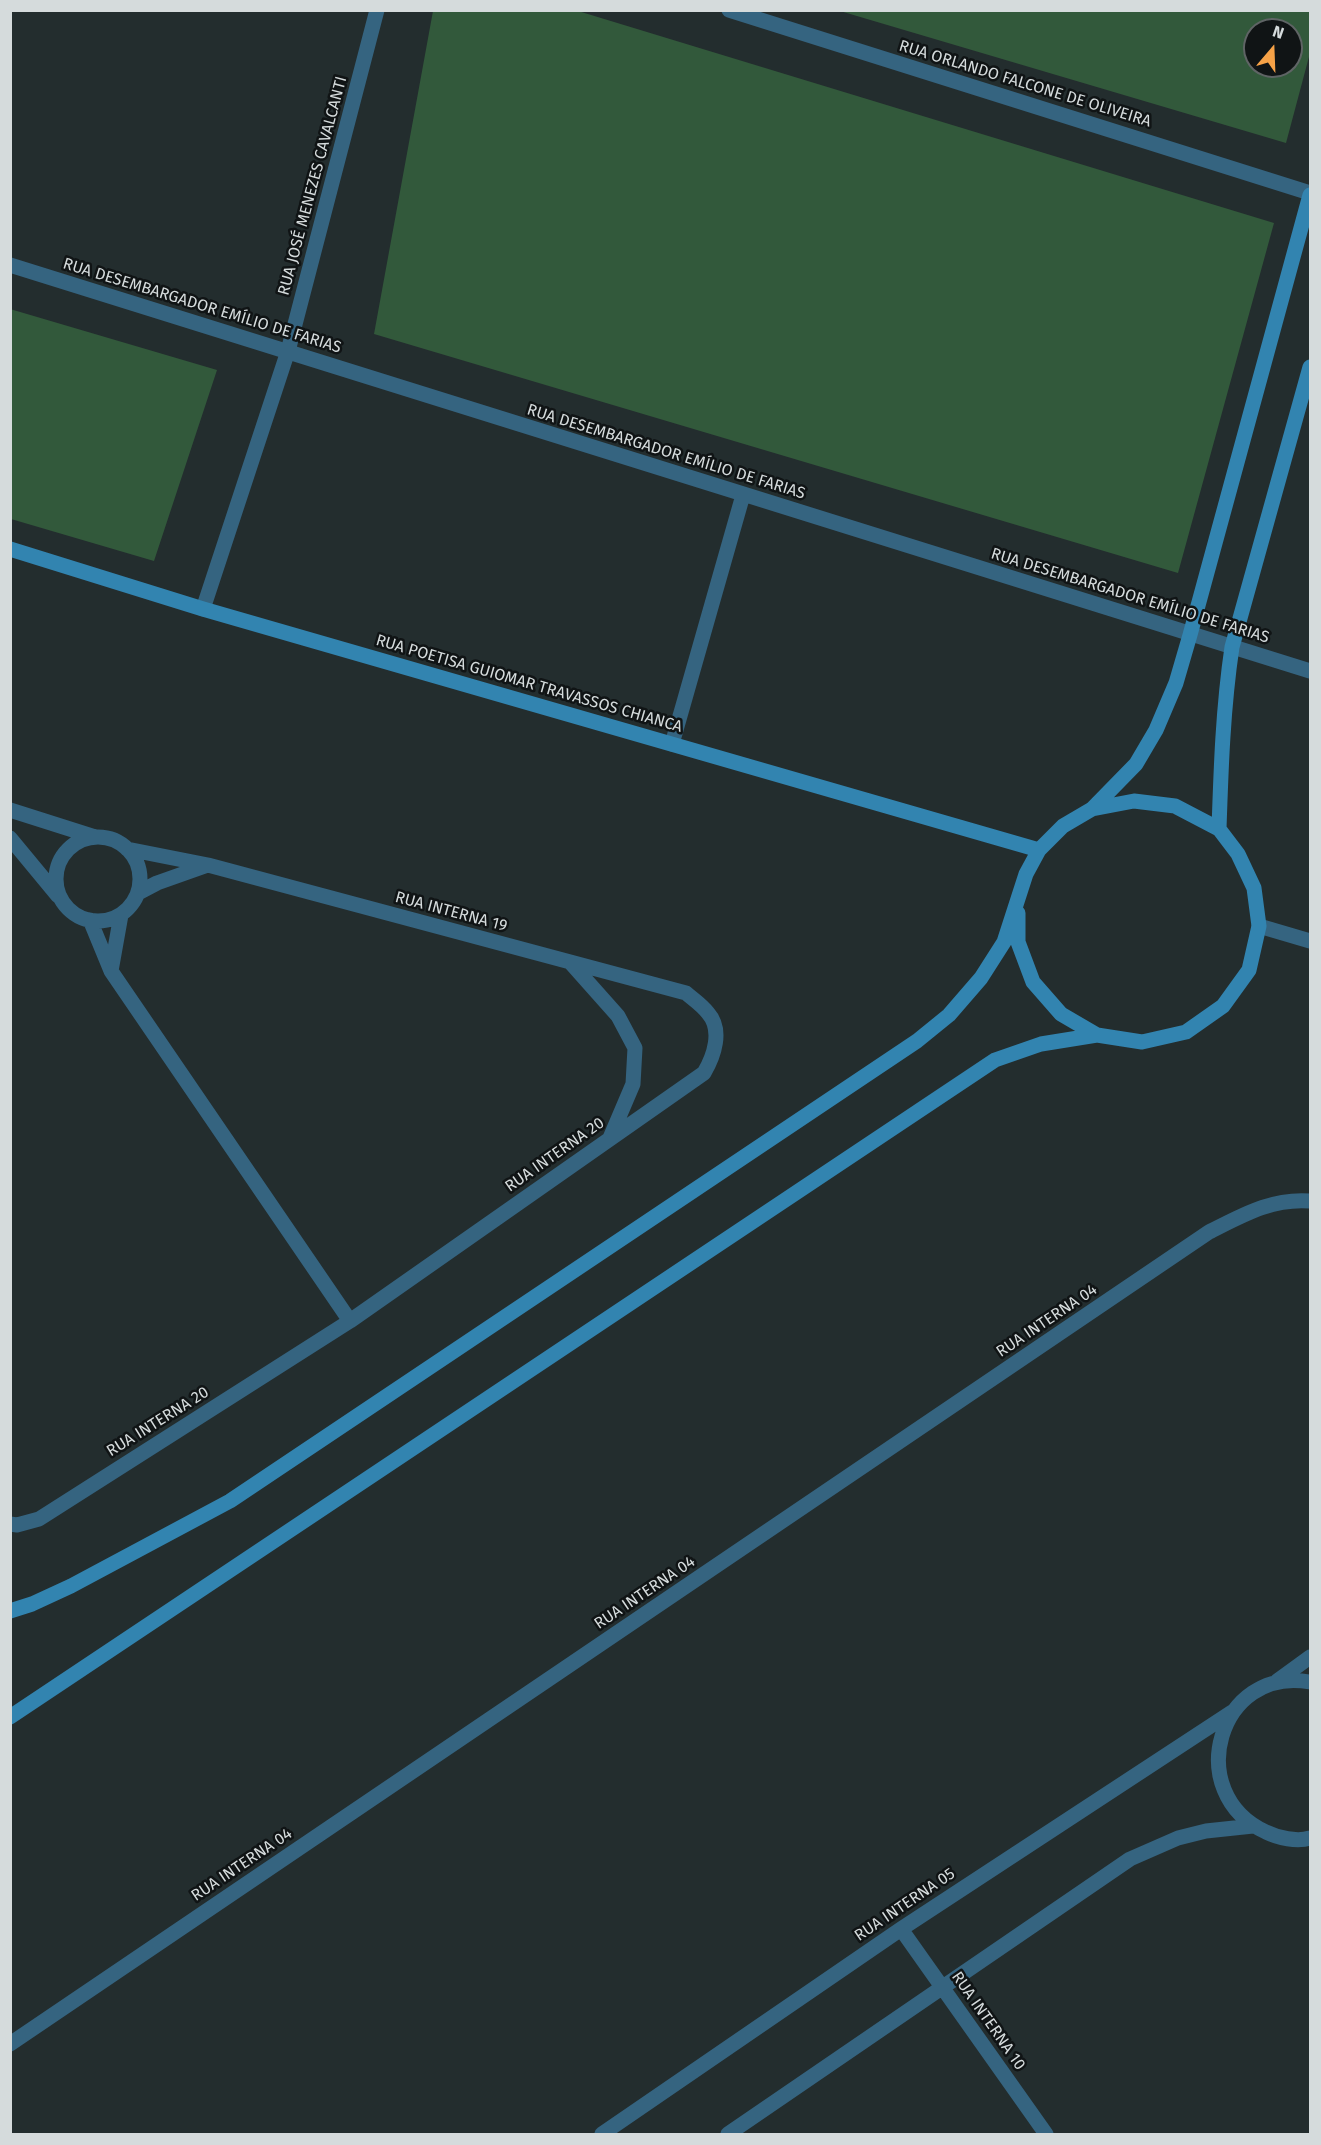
<!DOCTYPE html>
<meta charset="utf-8">
<style>
body{margin:0}
#map{position:relative;width:1321px;height:2145px;overflow:hidden;background:#232d2e;font-family:"Fira Sans",sans-serif}
canvas{display:block}
.frame{position:absolute;inset:0;border:12px solid #d5dbdc;pointer-events:none}
.north{position:absolute;left:1243px;top:18px;width:60px;height:60px;box-sizing:border-box;background:#101415;border:2px solid #5f6465;border-radius:50%;rotate:19deg;font-size:16px;font-weight:700;line-height:24px;text-align:center;color:#d5dbdc}
.north::after{content:'';display:block;margin:auto;width:21px;height:27px;background:#f6a247;clip-path:polygon(50% 0,100% 100%,50% 72%,0 100%)}
</style>
<div id="map">
<canvas width="1321" height="2145"></canvas>
<div class="frame"></div>
<div class="north">N</div>
</div>
<script>
const g = document.querySelector('canvas').getContext('2d');
g.lineJoin = 'round';
function paint(path, color) { g.fillStyle = color; g.fill(path, 'evenodd'); }
function trace(path, color, width, dash) { g.strokeStyle = color; g.lineWidth = width; g.lineCap = dash ? 'butt' : 'round'; g.setLineDash(dash || []); g.stroke(path); }
function write(font, color, halo, rows, align = 'center') {
  g.font = font + ' "Fira Sans",sans-serif'; g.lineWidth = 5; g.setLineDash([]); g.textBaseline = 'middle'; g.strokeStyle = halo; g.fillStyle = color; for (const [text, x, y, turn = 0] of rows) {
    g.save(); g.translate(x, y); g.rotate((+turn || 0) * Math.PI / 180); g.textAlign = isNaN(turn) ? turn : align; if (halo) g.strokeText(text, 0, 0); g.fillText(text, 0, 0); g.restore();
  }
}
const green = new Path2D(`
 M433,11H578L1274,223L1178,573L374,334Z
 M840,11H1310V53L1286,143ZM1255,30H1291V66H1255Z
 M10,309L217,370L154,561L11,519Z`);
const street = new Path2D(`
 M729,10L1310,193
 M10,265L1310,671
 M203,609L288,351L377,10
 M672,744L743,495
 M10,810L95,837
 M56 879a42 42 0 1 1 84 0a42 42 0 1 1-84 0Z
 M10,838L58,896
 M138,893L157,883L205,866
 M90,920L111,971L350,1321
 M1259,926L1310,941
 M570,962L618,1016L635,1048L633,1084L610,1138
 M111,971L121,915
 M10,1524L17,1525L39,1519L350,1321L704,1073C714,1056 723,1030 708,1013C702,1005 693,999 686,993L208,865L127,849
 M1277,1681L1310,1657
 M1310,1682C1219,1665 1181,1793 1266,1832C1278,1838 1297,1842 1310,1838
 M901,1929L1046,2134
 M10,2044L1209,1232C1243,1215 1272,1198 1310,1201
 M602,2134L901,1929L1232,1712
 M728,2134L1130,1859L1178,1838L1206,1831L1253,1826`);
const secondary = new Path2D(`
 M10,549L203,609L1039,850
 M1219,829C1221,768 1223,708 1232,647L1310,367
 M1018,913V942L1033,982L1061,1014L1097,1035
 M10,1611L32,1604L71,1586L230,1501L917,1041L949,1015L981,978L1004,942L1026,874L1039,850L1063,826L1092,809L1136,764L1156,730L1176,683L1190,635L1310,195
 M10,1717L995,1060L1041,1044L1097,1035L1142,1042L1186,1032L1223,1006L1249,970L1259,926L1254,888L1238,854L1219,829L1175,806L1134,801L1092,809`);
const streetNames = [
 ["RUA ORLANDO FALCONE DE OLIVEIRA",1025,84,17],
 ["RUA JOSÉ MENEZES CAVALCANTI",313,186,-75],
 ["RUA DESEMBARGADOR EMÍLIO DE FARIAS",202,306,17],
 ["RUA DESEMBARGADOR EMÍLIO DE FARIAS",666,452,17],
 ["RUA DESEMBARGADOR EMÍLIO DE FARIAS",1130,596,17],
 ["RUA POETISA GUIOMAR TRAVASSOS CHIANCA",529,684,16],
 ["RUA INTERNA 19",451,912,15],
 ["RUA INTERNA 20",555,1155,-35],
 ["RUA INTERNA 04",1047,1321,-34],
 ["RUA INTERNA 20",158,1422,-32],
 ["RUA INTERNA 04",645,1593,-34],
 ["RUA INTERNA 04",242,1865,-34],
 ["RUA INTERNA 05",905,1905,-34],
 ["RUA INTERNA 10",988,2021,55]
];
paint(green, '#32593b');
trace(street, '#356480', 15);
trace(secondary, '#3284b0', 15);
write('16px', '#d5dbdc', '#101415', streetNames);
</script>
